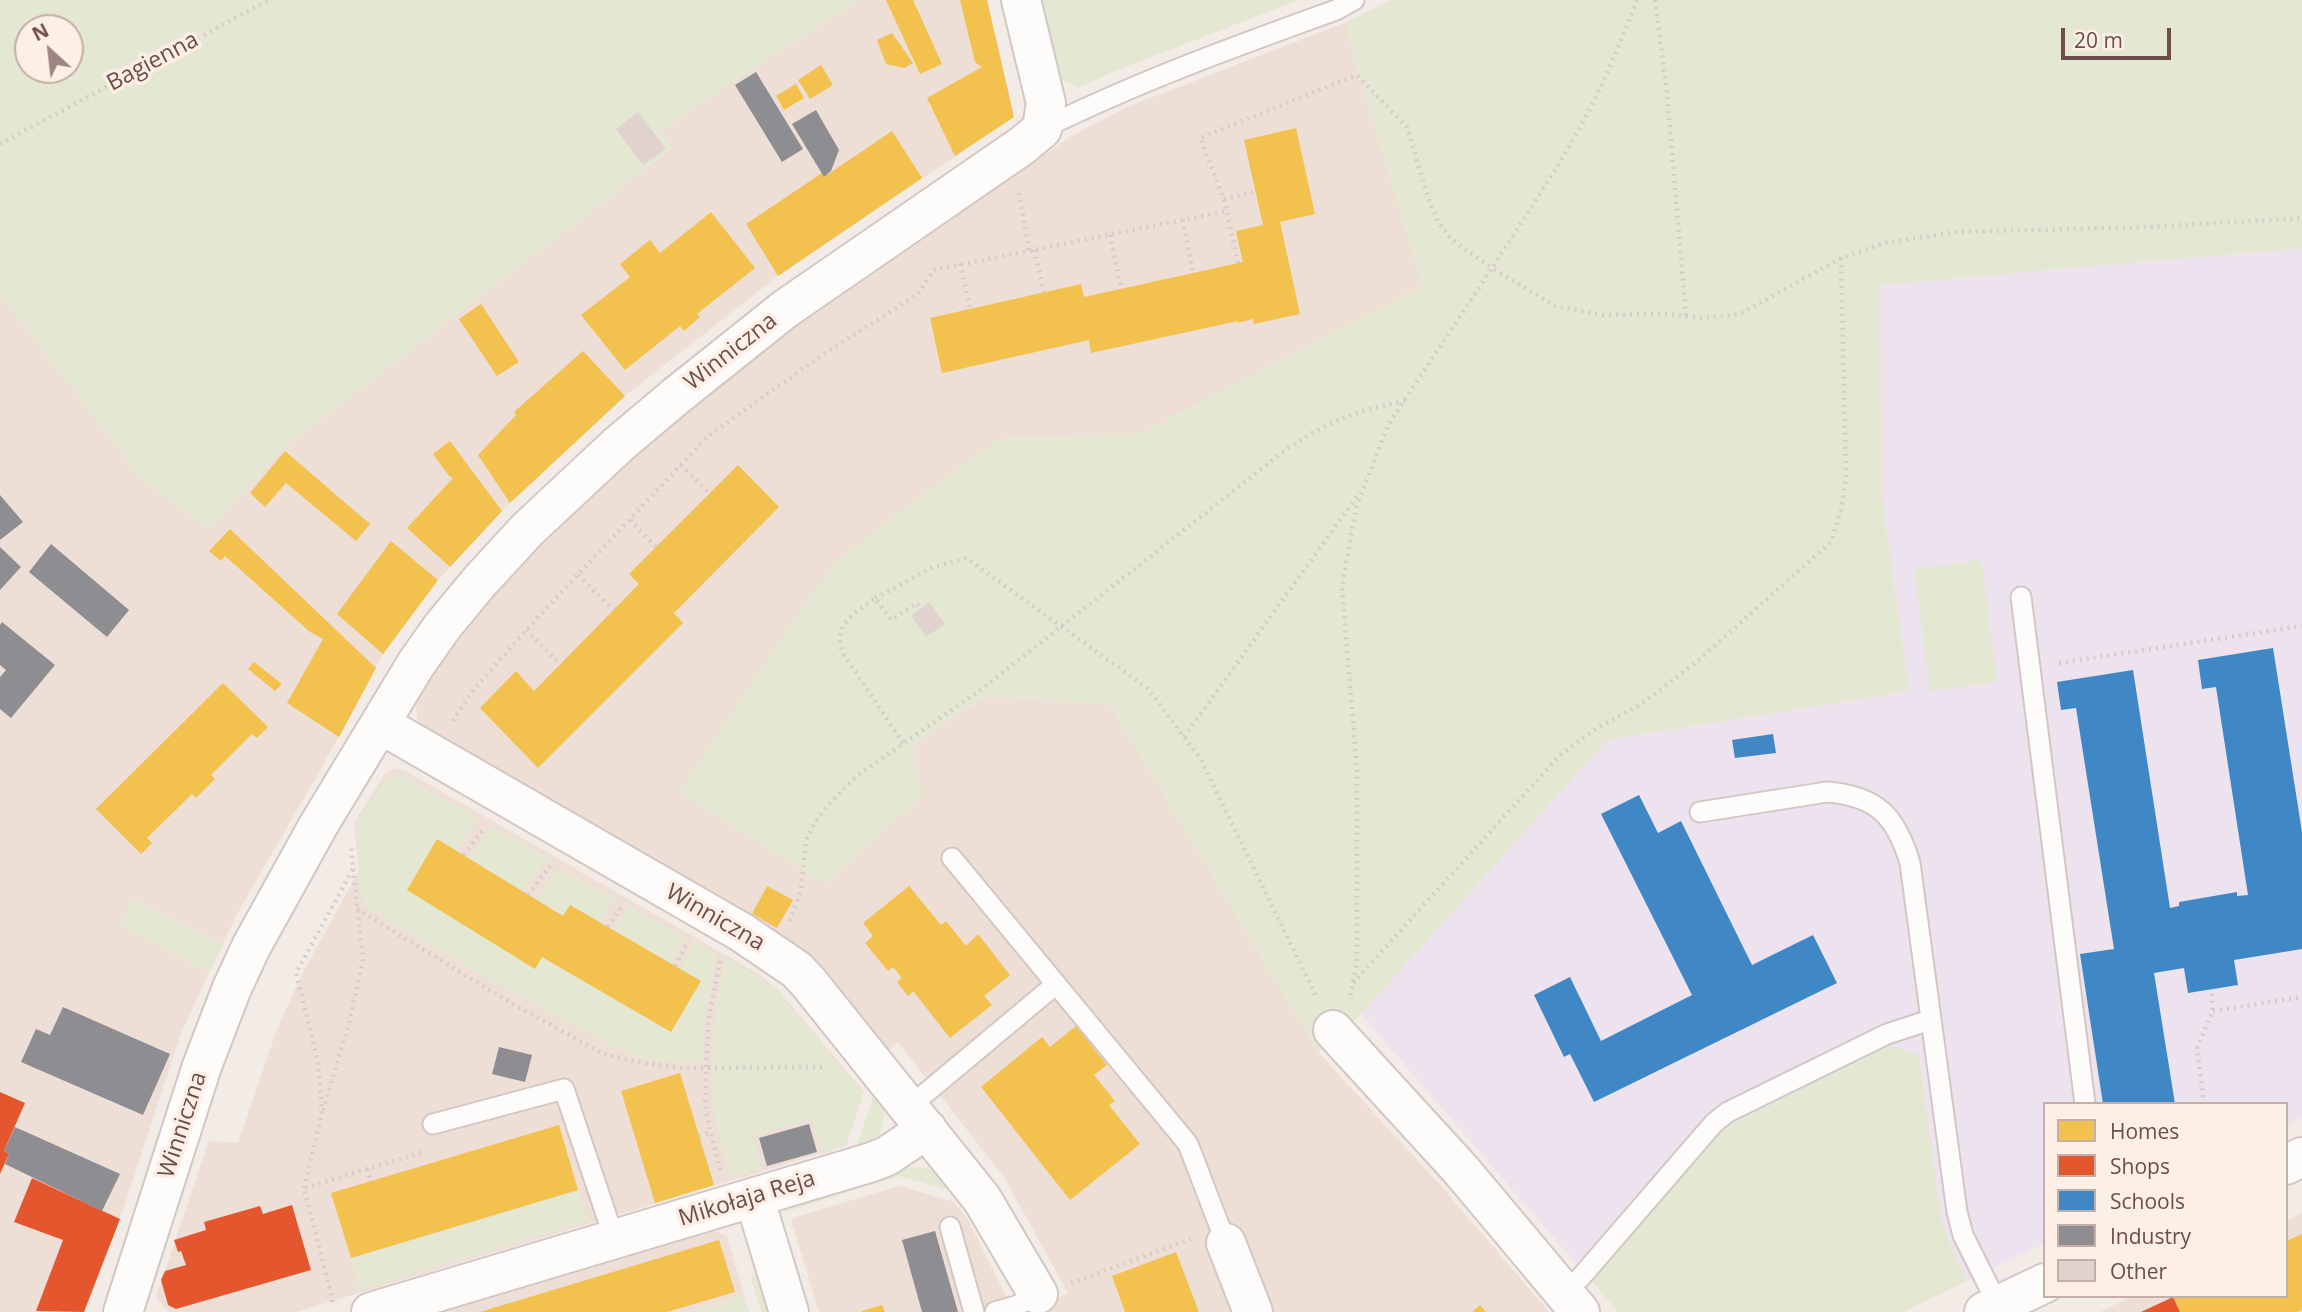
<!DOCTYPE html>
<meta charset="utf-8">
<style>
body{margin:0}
#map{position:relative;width:2302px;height:1312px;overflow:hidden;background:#f3ebe6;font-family:"Open Sans",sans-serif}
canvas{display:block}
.legend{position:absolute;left:2043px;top:1102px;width:245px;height:196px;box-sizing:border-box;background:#fdeee6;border:2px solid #c4aea8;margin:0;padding:9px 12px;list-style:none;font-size:21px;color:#6e4e4a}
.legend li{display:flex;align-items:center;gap:14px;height:35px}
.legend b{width:35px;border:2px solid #c4aea8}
.north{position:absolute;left:14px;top:14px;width:70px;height:70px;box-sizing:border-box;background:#fdeee6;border:2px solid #c4aea8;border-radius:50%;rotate:333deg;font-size:19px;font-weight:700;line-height:28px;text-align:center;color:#6e4e4a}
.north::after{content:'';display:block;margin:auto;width:24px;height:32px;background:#9d8581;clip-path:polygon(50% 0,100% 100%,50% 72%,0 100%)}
.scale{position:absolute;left:2061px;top:28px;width:110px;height:32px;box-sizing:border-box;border:4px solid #6e4e4a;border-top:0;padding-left:9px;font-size:21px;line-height:24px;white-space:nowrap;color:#6e4e4a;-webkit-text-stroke:5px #fdeee6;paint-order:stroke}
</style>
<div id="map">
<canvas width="2302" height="1312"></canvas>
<ul class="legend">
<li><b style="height:19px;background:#f2c14e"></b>Homes</li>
<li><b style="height:19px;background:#e4572e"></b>Shops</li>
<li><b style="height:19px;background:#3f88c5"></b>Schools</li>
<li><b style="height:19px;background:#8d8d92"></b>Industry</li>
<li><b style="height:19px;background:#dfd2cf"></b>Other</li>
</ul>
<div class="north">N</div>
<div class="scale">20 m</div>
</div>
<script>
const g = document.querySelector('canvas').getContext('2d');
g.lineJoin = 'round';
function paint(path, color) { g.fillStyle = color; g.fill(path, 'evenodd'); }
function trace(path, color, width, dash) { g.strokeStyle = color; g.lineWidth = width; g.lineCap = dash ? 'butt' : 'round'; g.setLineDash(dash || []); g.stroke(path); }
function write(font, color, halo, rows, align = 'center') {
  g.font = font + ' "Open Sans",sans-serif'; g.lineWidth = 7; g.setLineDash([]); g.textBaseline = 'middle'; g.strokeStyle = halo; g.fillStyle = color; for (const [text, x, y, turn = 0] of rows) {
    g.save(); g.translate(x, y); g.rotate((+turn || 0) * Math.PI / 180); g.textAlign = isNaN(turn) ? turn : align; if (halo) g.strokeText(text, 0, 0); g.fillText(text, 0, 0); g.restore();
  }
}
const residential = new Path2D(`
 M860,0H987L1014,117L778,276L625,396L510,503L438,580L383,654L339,737L236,916L181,1033L120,1219L84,1312H0V293L137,474L209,530L285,447L671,149L659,132L758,65Z
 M1347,22L1353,55L1423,285L1141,434L1001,438L680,792L918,777L913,762V749L917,742L986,696L1110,705L1318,1052L1441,1186L1549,1312H1032L1068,1293L1004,1177L898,1042L884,1054L420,726L417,718L416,703L435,669L502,582L553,529L637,450L791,327L1073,135L1127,107Z
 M393,769L404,770L757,973L778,990L864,1092L846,1146L296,1312H168L156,1297L209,1141L238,1143L276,1032L301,976L359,870L354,823L385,774Z
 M899,1186L954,1202L969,1222L1014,1312H819L792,1223L793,1218Z
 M2302,1213V1312H2100L2132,1296H2286V1221Z
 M715,1231L727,1236L749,1312H444Z`);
const education = new Path2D(`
 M2302,248V1117L2286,1125V1104H2045V1243L1994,1268L1903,1312H1618L1361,1014L1607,740L1909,691L1881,491L1880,285Z`);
const green = new Path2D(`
 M0,0H860L758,65L659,132L672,149L285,447L209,530L137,474L0,293ZM28,28H70V70H28Z
 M1042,0H1295L1296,1L1115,71L1078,88L1061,79Z
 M1390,0H2302V248L1880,285L1881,491L1909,691L1607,740L1361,1014L1318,1052L1110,705L985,696L917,742C906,763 924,777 921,798L825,884L679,792L833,565L901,510L1001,438L1141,434L1422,285L1353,55L1347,22Z
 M1981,560L1997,682L1930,691L1914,569Z
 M394,777L406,778L479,819L456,850L437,840L535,968L542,957L671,1032L701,981L680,969L695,941L717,953L704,1022L703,1063L650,1060L619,1050L484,976L365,906L358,882L359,858L356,824L382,783Z
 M492,827L549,859L522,891L469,858Z
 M559,868L615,898L600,922L570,905L563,916L537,900Z
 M133,899L224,944L209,973L120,926Z
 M630,906L683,938L670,963L616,931Z
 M726,958L754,974L777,991L863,1094L845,1145L822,1152L811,1119L752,1136L761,1170L732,1177C725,1157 718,1135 715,1114C708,1067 716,1004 726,958Z
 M1887,1044L1919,1054L1940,1214L1950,1244L1968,1280L1903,1312H1618L1592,1281L1728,1122Z
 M876,1089C890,1122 885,1137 854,1154Z
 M911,1167C929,1167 938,1171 952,1183L944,1189L899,1176L782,1213L786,1206Z
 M578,1190L588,1221L360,1290L351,1258Z
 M758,1272L770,1312H761L752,1281V1276Z
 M744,1295L749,1312H689Z`);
const homes = new Path2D(`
 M886,0H913L942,64L920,74Z
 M960,0H987L1014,117L955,156L927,98L982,67L975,62Z
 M892,33L913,63L904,68L886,64L877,40Z
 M821,65L833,85L810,99L798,80Z
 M796,84L804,98L784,110L776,96Z
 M1296,128L1315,214L1280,222L1300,314L1254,324L1253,319L1238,323V321L1091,353L1089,340L942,373L930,318L1081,284L1084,297L1243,262L1236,231L1263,225L1244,140Z
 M892,131L922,178L778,276L746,224L822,173L824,177Z
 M711,212L755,268L697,314L700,317L684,331L680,326L625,370L581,315L630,277L620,264L650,240L660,253Z
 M481,304L519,362L497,376L459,319Z
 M583,351L625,396L510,503L478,455L516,415L514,412Z
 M450,441L502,511L450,567L407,528L453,478L449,476L433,454Z
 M285,451L370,524L356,541L286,483L265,507L250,493Z
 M738,465L779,507L674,613L683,623L538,768L480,708L516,671L534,691L639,584L629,574Z
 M230,529L376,668L339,737L287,703L323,639L310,632L225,556L221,561L209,551Z
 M391,541L438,580L383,654L337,614Z
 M254,662L282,684L275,691L248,669Z
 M223,683L268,727L257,738L252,734L211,775L215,779L196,798L192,794L147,838L152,843L141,854L96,809Z
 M437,839L563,916L570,905L701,981L671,1032L542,957L535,969L407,890Z
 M767,886L793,900L777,928L752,914Z
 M909,886L941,925L946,921L966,946L978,934L1010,975L984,996L992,1005L950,1038L913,991L908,996L897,982L902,978L893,967L888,971L865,943L873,936L863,923Z
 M1076,1026L1107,1065L1094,1075L1115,1101L1109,1105L1140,1144L1070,1200L981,1087L1042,1037L1050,1047Z
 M680,1073L714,1185L655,1203L621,1091Z
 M559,1125L578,1190L351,1258L331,1193Z
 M2302,1234V1310L2297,1312H2180L2173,1296H2286V1241Z
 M719,1240L735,1292L667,1312H480Z
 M1176,1252L1199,1312H1125L1112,1276Z
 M882,1305L885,1312H862V1311Z
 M1480,1305L1486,1312H1472Z`);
const shops = new Path2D(`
 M0,1092L25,1103L4,1151L9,1154L0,1174Z
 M32,1178L120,1219L84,1312L36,1311L63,1240L14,1222Z
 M292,1205L311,1270L176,1309L168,1305L161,1280L165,1271L186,1265L181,1251L178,1252L174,1240L206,1230L204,1222L260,1206L263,1214Z
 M2173,1297L2180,1312H2141Z`);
const schools = new Path2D(`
 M2273,648L2302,832V949L2234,960L2238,985L2188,993L2184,968L2154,973L2175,1104H2103L2080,954L2114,949L2076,708L2061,710L2057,682L2133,670L2170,908L2179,906V902L2237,892V896L2248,895L2216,687L2202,689L2198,660Z
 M1773,734L1776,753L1735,758L1732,740Z
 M1639,795L1658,833L1681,821L1752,965L1813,935L1837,983L1594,1102L1570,1054L1564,1057L1534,995L1570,977L1601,1041L1692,995L1601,814Z`);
const industry = new Path2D(`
 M756,72L803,149L782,162L735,85Z
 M816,110L839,150L831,171L824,177L792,124Z
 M0,495L23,522L0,540Z
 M51,544L129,610L107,637L29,572Z
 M0,547L21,567L0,590Z
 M2,622L55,665L11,718L0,709V677L6,670L0,665V625Z
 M63,1007L170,1054L143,1115L21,1062L36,1029L50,1035Z
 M499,1047L532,1055L525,1082L492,1074Z
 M809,1124L817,1152L767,1166L759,1138Z
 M15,1127L120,1174L102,1211L5,1164L9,1154L4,1151Z
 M935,1231L958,1312H922L902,1240Z`);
const building = new Path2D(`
 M638,112L666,149L643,165L616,129Z
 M929,602L945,624L926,637L911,616Z`);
const path = new Path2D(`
 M1637,0C1622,38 1607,76 1588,113C1559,166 1525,217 1492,268L1555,306L1602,315L1666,314L1703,318L1740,314L1841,258L1885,243L1956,232L2147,227L2302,218
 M1655,0L1667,93L1686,316
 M0,144L269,0
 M1019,193L1029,251
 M1224,199L1256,192
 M1183,220L1193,273
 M1110,235L1121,288
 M1034,250L1044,292
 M1238,263L1224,199L1200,138L1357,75L1407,127L1430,204L1440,225L1452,240L1492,268L1388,425L1356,508L1342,587L1357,770V962L1350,998
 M960,264L970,308
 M681,465L710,494
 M630,520L656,547
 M578,575L614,610
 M875,598L933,567L966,558L1147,688L1200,758L1317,998
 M526,630L560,664
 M2059,663L2302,626
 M453,721L471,693L526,630L708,436L825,353L918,294L934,270L1227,211
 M1184,737L1360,492
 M903,743L844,655C830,626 854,614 875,598L891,620L917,603L920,609
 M464,855L485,827
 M528,895L551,865
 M357,909L516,1006L604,1054L636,1062L683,1068L827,1067
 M790,921L801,890L806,840L814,824L826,807L858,775L979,691L1287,449C1330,420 1355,411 1405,401
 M608,927L622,906
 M720,961L708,1023L705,1103L710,1132L721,1170
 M675,966L687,943
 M1353,983L1560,755L1600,726L1640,705L1693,665L1831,542L1841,510L1846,477L1841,258
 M2213,1011L2302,997
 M2204,1104L2197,1048L2213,1011L2211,989
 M323,1110L349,1023L363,960L353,869
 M699,1136L710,1132
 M367,1169L371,1182
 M304,1188L322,1114L318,1062L296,973L353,869L351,845
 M1071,1283L1191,1239
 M333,1302L304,1188L424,1152`);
const lane = new Path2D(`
 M1042,129C1137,82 1236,46 1336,10L1354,0
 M2021,597L2085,1104
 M1700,812L1827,792C1877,796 1896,816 1910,863L1957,1212L1963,1235L1998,1305
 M952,858L1188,1144L1226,1243
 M909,1107L1055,985
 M433,1124L564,1089L614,1238
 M950,1227L974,1312
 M1564,1293L1581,1277L1714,1123L1728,1112L1887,1034L1930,1020
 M995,1312L1016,1306L1038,1294`);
const street = new Path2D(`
 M380,724L741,932L797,970L809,983L982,1199L1038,1294
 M1333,1030L1461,1170L1580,1312
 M2286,1165L2302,1157
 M754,1197L789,1312
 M1226,1243L1253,1312
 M123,1312L202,1066L232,988L251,947L318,826L416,664L442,627L480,581L528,529L619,444L676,396L785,309L1023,145L1042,129L1046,103L1021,0
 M371,1312L872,1162L887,1156L927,1129
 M1984,1312L2045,1283`);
const streetNames = [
 ["Bagienna",153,62,-28],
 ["Winniczna",731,352,-38],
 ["Winniczna",715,918,30],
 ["Winniczna",183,1125,-72],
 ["Mikołaja Reja",747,1199,-17]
];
paint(residential, '#eedfd6');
paint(education, '#ece3ee');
paint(green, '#e4e8d2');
paint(homes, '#f2c14e');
paint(shops, '#e4572e');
paint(schools, '#3f88c5');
paint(industry, '#8d8d92');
paint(building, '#dfd2cf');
trace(lane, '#d2c7c3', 23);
trace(street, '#d2c7c3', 42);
trace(path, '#d5cbc8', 4.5, [2, 5]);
trace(lane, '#fdfcfb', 19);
trace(street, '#fdfcfb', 38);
write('23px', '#6e4e4a', '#fdeee6', streetNames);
</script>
